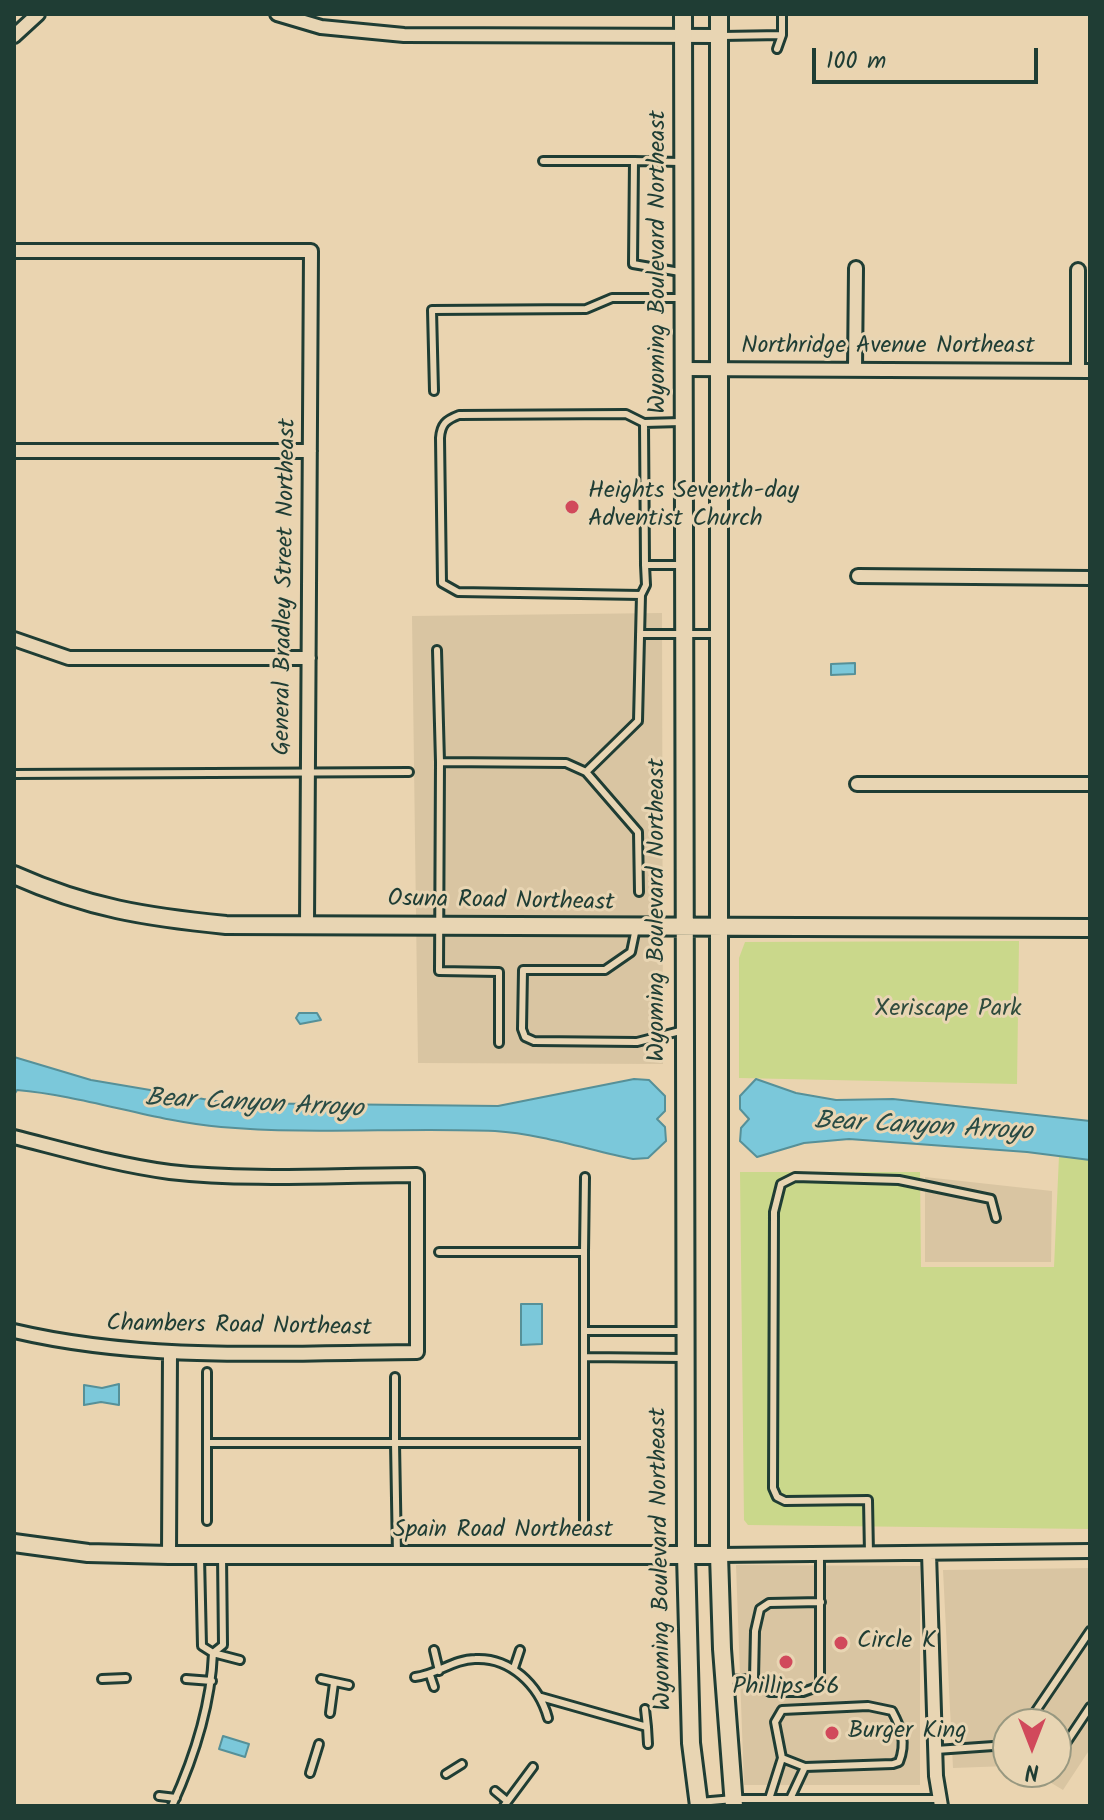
<!DOCTYPE html>
<style>
body{margin:0}
#map{position:relative;width:1104px;height:1820px;overflow:hidden;background:#ead4b0;font-family:Kalam,sans-serif}
canvas{display:block}
.frame{position:absolute;inset:0;border:16px solid #1f3d34;pointer-events:none}
.north{position:absolute;left:992px;top:1708px;width:80px;height:80px;box-sizing:border-box;background:#e8d5b3;border:2px solid #989880;border-radius:50%;rotate:180deg;font-size:22px;font-weight:700;line-height:32px;text-align:center;color:#1f3d34}
.north::after{content:'';display:block;margin:auto;width:28px;height:36px;background:#d1495b;clip-path:polygon(50% 0,100% 100%,50% 72%,0 100%)}
.scale{position:absolute;left:812px;top:48px;width:226px;height:36px;box-sizing:border-box;border:4px solid #1f3d34;border-top:0;padding-left:10px;font-size:24px;line-height:28px;white-space:nowrap;color:#1f3d34;-webkit-text-stroke:6px #e8d5b3;paint-order:stroke}
</style>
<div id="map">
<canvas width="1104" height="1820"></canvas>
<div class="frame"></div>
<div class="north">N</div>
<div class="scale">100 m</div>
</div>
<script>
const g = document.querySelector('canvas').getContext('2d');
g.lineJoin = 'round';
function paint(path, color) { g.fillStyle = color; g.fill(path, 'evenodd'); }
function trace(path, color, width, dash) { g.strokeStyle = color; g.lineWidth = width; g.lineCap = dash ? 'butt' : 'round'; g.setLineDash(dash || []); g.stroke(path); }
function write(font, color, halo, rows, align = 'center') {
  g.font = font + ' Kalam,sans-serif'; g.lineWidth = 6; g.setLineDash([]); g.textBaseline = 'middle'; g.strokeStyle = halo; g.fillStyle = color; for (const [text, x, y, turn = 0] of rows) {
    g.save(); g.translate(x, y); g.rotate((+turn || 0) * Math.PI / 180); g.textAlign = isNaN(turn) ? turn : align; if (halo) g.strokeText(text, 0, 0); g.fillText(text, 0, 0); g.restore();
  }
}
const built = new Path2D(`
 M662,613L663,1064L418,1063L412,616Z
 M925,1177L1052,1191L1051,1262H925Z
 M736,1565L920,1566V1785H744Z
 M1090,1568V1749L1063,1790L1033,1772H1056V1724H1008V1766L953,1768L943,1570Z`);
const green = new Path2D(`
 M1019,941L1017,1084L739,1078V958L745,942Z
 M1059,1156L1090,1160V1529L748,1525L744,1520L740,1172H920L921,1267H1054Z`);
const water = new Path2D(`
 M855,663V674L831,675V664Z
 M299,1013H317L321,1020L300,1024L296,1018Z
 M14,1057L91,1080L227,1103L498,1106L634,1079L649,1080L665,1096V1111L657,1119L665,1127L666,1141L648,1158L633,1159C589,1150 541,1134 495,1131C404,1127 312,1135 221,1127C152,1121 86,1096 17,1090L14,1095Z
 M756,1079L796,1093L836,1100L893,1099L1090,1121V1160L1027,1152L849,1139L804,1143L757,1157L740,1141L741,1128L749,1119L740,1109V1096Z
 M521,1304H542V1344L521,1345Z
 M119,1384V1405L101,1402L84,1405V1385L102,1388Z
 M223,1736L249,1744L245,1757L219,1749Z`);
const lane = new Path2D(`
 M722,36L782,35
 M777,49L782,35V14
 M543,161H634
 M680,272L633,264L634,161L680,162
 M434,391L432,310L586,309L612,298H680
 M681,422L644,423L626,414L459,415C446,420 441,424 440,438L442,583L458,592L641,595L646,585L645,565H683
 M644,423L645,565
 M640,634H716
 M437,650L440,762
 M586,772L638,832L639,892
 M14,774L409,772
 M636,928L631,952L605,970H523L522,1029L525,1037L534,1041L637,1042L684,1030
 M499,1043V972L439,971L440,762L566,763L586,772L638,721L641,595
 M584,1252L585,1177
 M584,1331H684
 M584,1357L684,1358
 M207,1372V1443H395V1377
 M207,1521V1443
 M584,1522V1443
 M869,1554L868,1500L785,1501L777,1497L773,1488L774,1212L781,1184L795,1177L899,1180L991,1199L996,1218
 M397,1555L395,1443H584V1252H439
 M200,1557L202,1646L213,1653L223,1645L222,1555
 M434,1650L439,1671
 M514,1668L520,1650
 M430,1675L434,1687
 M415,1677C436,1675 454,1659 475,1659C510,1657 539,1685 548,1718
 M102,1679L126,1678
 M186,1679L212,1681
 M321,1679L349,1685
 M754,1679L755,1631L760,1609L769,1603L821,1602
 M726,1680L754,1679L770,1692H803L820,1686V1554
 M541,1697L647,1727L648,1744
 M645,1709L647,1727
 M330,1713L334,1683
 M1027,1724L1090,1631
 M936,1750L1008,1745
 M1056,1758L1090,1707
 M310,1773L319,1744
 M446,1774L462,1764
 M495,1791L507,1801
 M159,1796L176,1798
 M769,1799L782,1758L775,1722L782,1710L868,1706L892,1711C901,1728 907,1742 899,1762L893,1764L805,1767L782,1758
 M790,1799L805,1767
 M699,1802L734,1799H940
 M172,1806C194,1758 211,1705 213,1653L240,1660
 M504,1806L533,1767`);
const street = new Path2D(`
 M277,14L321,27L404,35L719,36
 M14,36L38,14
 M14,251H311L307,924
 M685,369L1090,371
 M855,370L856,268
 M1078,371V270
 M14,451H310
 M858,576L1090,578
 M14,639L69,658H309
 M857,784H1090
 M14,1137C66,1150 117,1165 170,1172C251,1181 336,1175 417,1175V1352C282,1353 146,1362 14,1331
 M929,1553L936,1776L941,1806
 M169,1555L170,1353
 M719,1555L1090,1551`);
const secondary = new Path2D(`
 M683,14L686,1555L691,1743L699,1806
 M719,14V1555L722,1649L734,1806
 M14,875C88,908 146,917 226,925L1090,928
 M14,1543L88,1553L169,1555H719`);
const markers = [
 [572,507,8,"#d1495b"],
 [841,1643,8,"#d1495b"],
 [786,1662,8,"#d1495b"],
 [832,1733,8,"#d1495b"]
];
const streetNames = [
 ["Wyoming Boulevard Northeast",660,262,-90],
 ["Northridge Avenue Northeast",888,348],
 ["General Bradley Street Northeast",287,587,-89],
 ["Osuna Road Northeast",501,903,1],
 ["Wyoming Boulevard Northeast",659,910,-90],
 ["Chambers Road Northeast",239,1328,1],
 ["Spain Road Northeast",503,1532],
 ["Wyoming Boulevard Northeast",663,1559,-91]
];
const poiNames = [
 ["Heights Seventh-day",588,493],
 ["Adventist Church",588,521],
 ["Circle K",857,1643],
 ["Phillips 66",786,1689,"center"],
 ["Burger King",848,1733]
];
const parkNames = [
 ["Xeriscape Park",948,1011]
];
const waterNames = [
 ["Bear Canyon Arroyo",254,1106,3],
 ["Bear Canyon Arroyo",923,1129,3]
];
paint(built, '#d9c5a2');
paint(green, '#cad88b');
paint(water, '#7bc8da');
trace(water, '#569098', 2);
trace(lane, '#1f3d34', 12);
trace(street, '#1f3d34', 18);
trace(secondary, '#1f3d34', 22);
trace(lane, '#e8d5b3', 6);
trace(street, '#e8d5b3', 12);
trace(secondary, '#e8d5b3', 16);
for (const [x, y, r, color] of markers) { const dot = new Path2D(); dot.arc(x, y, r, 0, 2 * Math.PI); g.fillStyle = color; g.fill(dot); trace(dot, '#e8d5b3', 3); }
write('24px', '#1f3d34', '#e8d5b3', streetNames);
write('24px', '#1f3d34', '#e8d5b3', poiNames, 'left');
write('24px', '#304c3d', '#e8d5b3', parkNames);
write('italic 26px', '#284b45', '#e8d5b3', waterNames);
</script>
